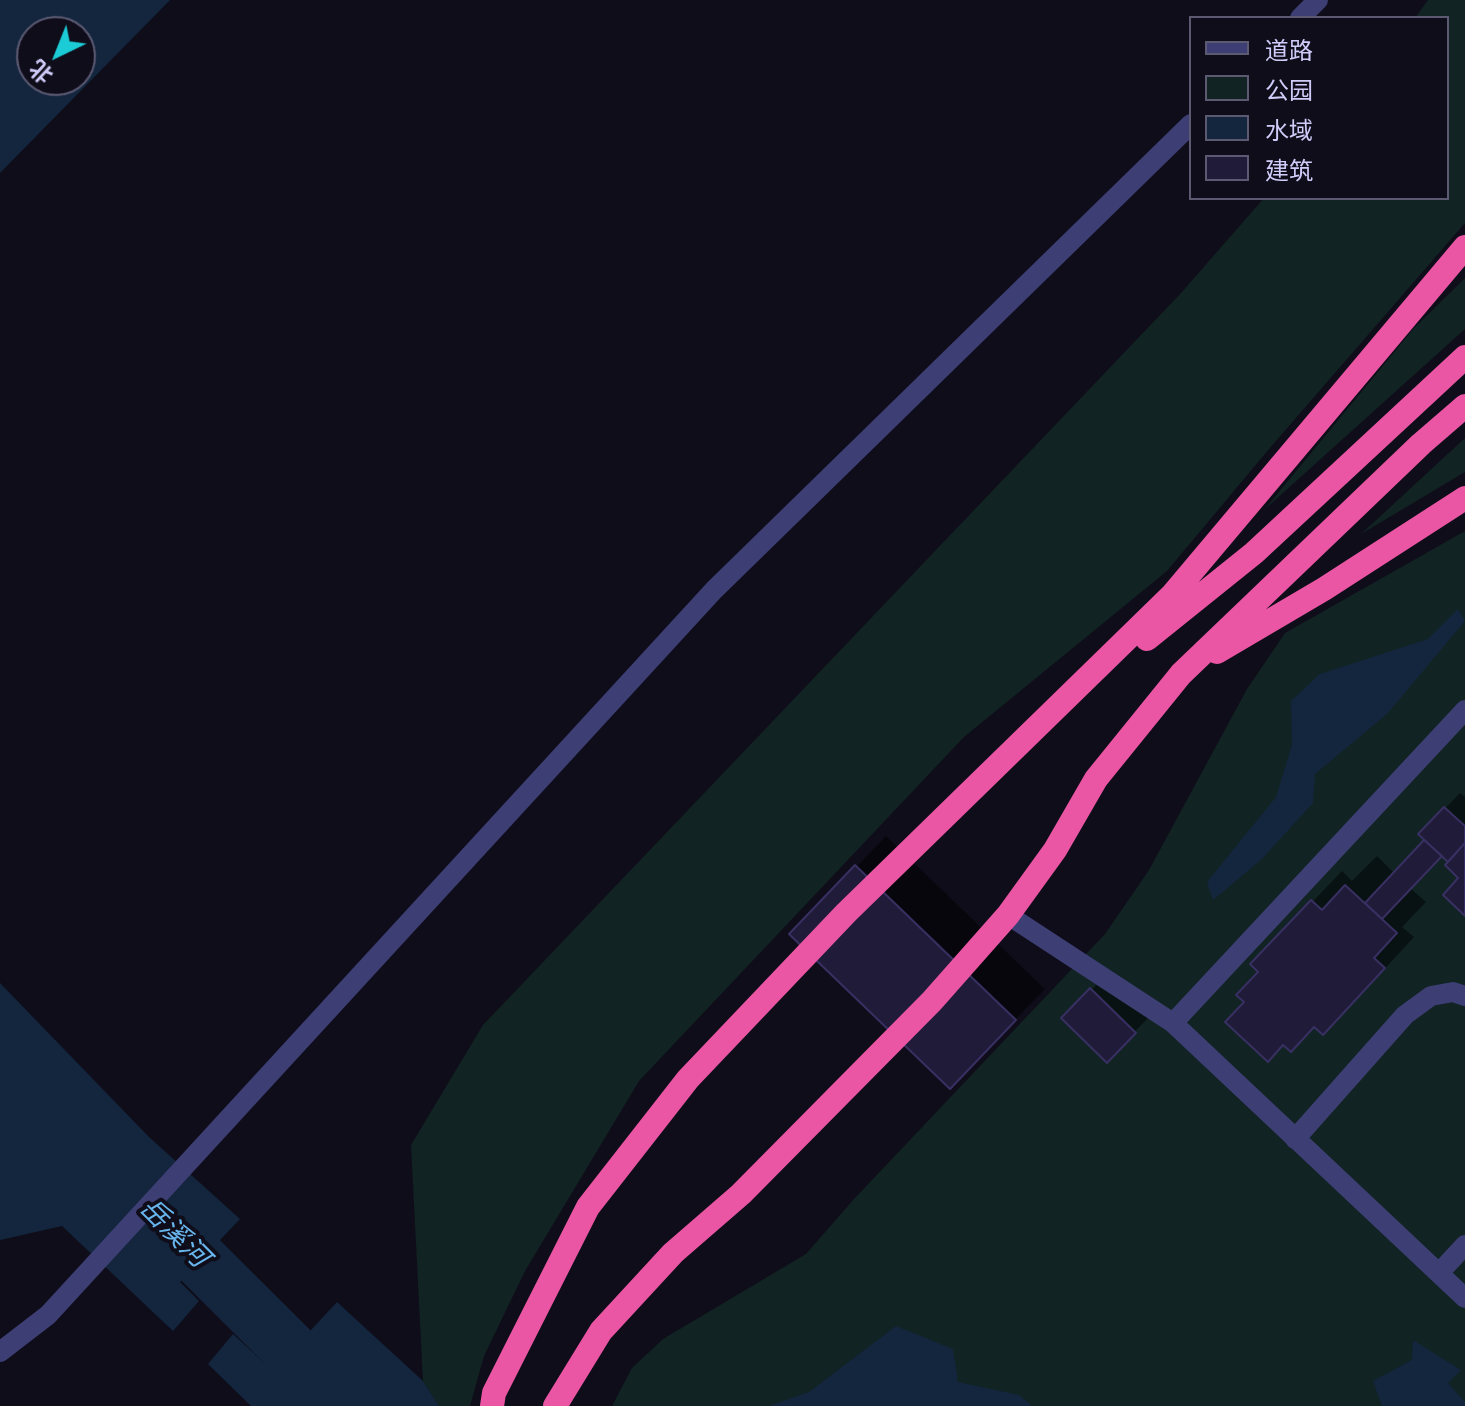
<!DOCTYPE html>
<meta charset="utf-8">
<style>
body{margin:0}
#map{position:relative;width:1465px;height:1406px;overflow:hidden;background:#0f0d1a;font-family:Inter,"Noto Sans SC",sans-serif}
canvas{display:block}
.legend{position:absolute;left:1189px;top:16px;width:260px;height:184px;box-sizing:border-box;background:#0f0d1a;border:2px solid #5c5973;margin:0;padding:10px 14px;list-style:none;font-size:24px;color:#cfccf9}
.legend li{display:flex;align-items:center;gap:16px;height:40px}
.legend b{width:40px;border:2px solid #5c5973}
.north{position:absolute;left:16px;top:16px;width:80px;height:80px;box-sizing:border-box;background:#0f0d1a;border:2px solid #5c5973;border-radius:50%;rotate:223deg;font-size:22px;font-weight:700;line-height:32px;text-align:center;color:#cfccf9}
.north::after{content:'';display:block;margin:auto;width:28px;height:36px;background:#1bccd6;clip-path:polygon(50% 0,100% 100%,50% 72%,0 100%)}
</style>
<div id="map">
<canvas width="1465" height="1406"></canvas>
<ul class="legend">
<li><b style="height:10px;background:#3d3e74"></b>道路</li>
<li><b style="height:22px;background:#112322"></b>公园</li>
<li><b style="height:22px;background:#13263e"></b>水域</li>
<li><b style="height:22px;background:#201b39"></b>建筑</li>
</ul>
<div class="north">北</div>
</div>
<script>
const g = document.querySelector('canvas').getContext('2d');
g.lineJoin = 'round';
function paint(path, color) { g.fillStyle = color; g.fill(path, 'evenodd'); }
function trace(path, color, width, dash) { g.strokeStyle = color; g.lineWidth = width; g.lineCap = dash ? 'butt' : 'round'; g.setLineDash(dash || []); g.stroke(path); }
function write(font, color, halo, rows, align = 'center') {
  g.font = font + ' Inter,"Noto Sans SC",sans-serif'; g.lineWidth = 8; g.setLineDash([]); g.textBaseline = 'middle'; g.strokeStyle = halo; g.fillStyle = color; for (const [text, x, y, turn = 0] of rows) {
    g.save(); g.translate(x, y); g.rotate((+turn || 0) * Math.PI / 180); g.textAlign = isNaN(turn) ? turn : align; if (halo) g.strokeText(text, 0, 0); g.fillText(text, 0, 0); g.restore();
  }
}
const green = new Path2D(`
 M1428,0H1465V223L1269,449L1167,571L964,737L639,1081L525,1271L484,1356L470,1406H439L423,1381L411,1145L483,1025L1181,293L1264,198H1447V18H1415Z
 M1465,278V329L1264,510L1414,328Z
 M1465,438V472L1361,534Z
 M1465,531V1406H612L632,1368L663,1339L806,1254L854,1199L1105,934L1149,870L1247,689L1285,633Z`);
const water = new Path2D(`
 M0,0H170L0,173ZM80,32V80H32V32Z
 M1458,609L1465,621L1388,713L1315,774L1313,803L1261,860L1213,900L1207,882L1276,797L1292,745L1291,701L1320,674L1428,639Z
 M0,983L149,1137L240,1219L180,1282L199,1301L173,1331L62,1226L0,1240Z
 M337,1302L423,1381L439,1406H251L208,1364L233,1334L273,1371Z
 M896,1326L953,1349L958,1382L1019,1395L1032,1406H769L809,1392Z
 M1413,1340L1461,1370L1448,1383L1465,1402V1406H1382L1373,1381L1412,1360Z`);
const shadow = new Path2D(`
 M1460,793L1465,797V913L1461,878L1442,854L1410,888L1426,902L1402,927L1414,937L1353,1003L1315,1025L1247,1002L1261,972L1253,964L1342,871L1352,881L1377,856L1395,874L1427,840L1421,834Z
 M886,836L1045,989L980,1056L792,934Z
 M1106,975L1150,1016L1107,1060L1064,1018Z`);
const river = new Path2D(`
 M147,1207L347,1406`);
const building = new Path2D(`
 M1444,807L1465,826V843L1448,862L1418,834Z
 M1424,840L1442,856L1382,919L1365,903Z
 M1465,843V916L1443,895L1458,878L1445,865Z
 M855,865L1016,1020L950,1089L789,934Z
 M1345,885L1397,933L1374,958L1385,968L1323,1035L1314,1027L1291,1052L1283,1045L1268,1062L1225,1022L1244,1002L1236,995L1258,972L1250,964L1311,900L1322,910Z
 M1090,988L1136,1033L1107,1063L1061,1018Z`);
const minor = new Path2D(`
 M1300,18L1318,0
 M1008,915L1173,1023L1465,1298
 M1173,1023L1465,710
 M1295,1139L1405,1015L1431,996L1453,992L1465,996
 M1439,1273L1465,1245
 M0,1352L48,1315L714,590L1191,124`);
const highway = new Path2D(`
 M1147,639L1254,553L1465,357
 M1217,652L1324,589L1465,498
 M492,1406L494,1393L588,1207L688,1079L846,913L1173,594L1465,247
 M555,1406L601,1331L673,1253L741,1194L932,1001L1008,915L1055,850L1096,779L1181,674L1421,444L1465,406`);
const waterNames = [
 ["岳溪河",174,1233,45]
];
paint(green, '#112322');
paint(water, '#13263e');
paint(shadow, '#0007');
trace(river, '#13263e', 56);
paint(building, '#201b39');
trace(building, '#383062', 2);
trace(minor, '#3d3e74', 20);
trace(highway, '#ea56a4', 24);
write('italic 28px', '#67b5ec', '#0f0d1a', waterNames);
</script>
